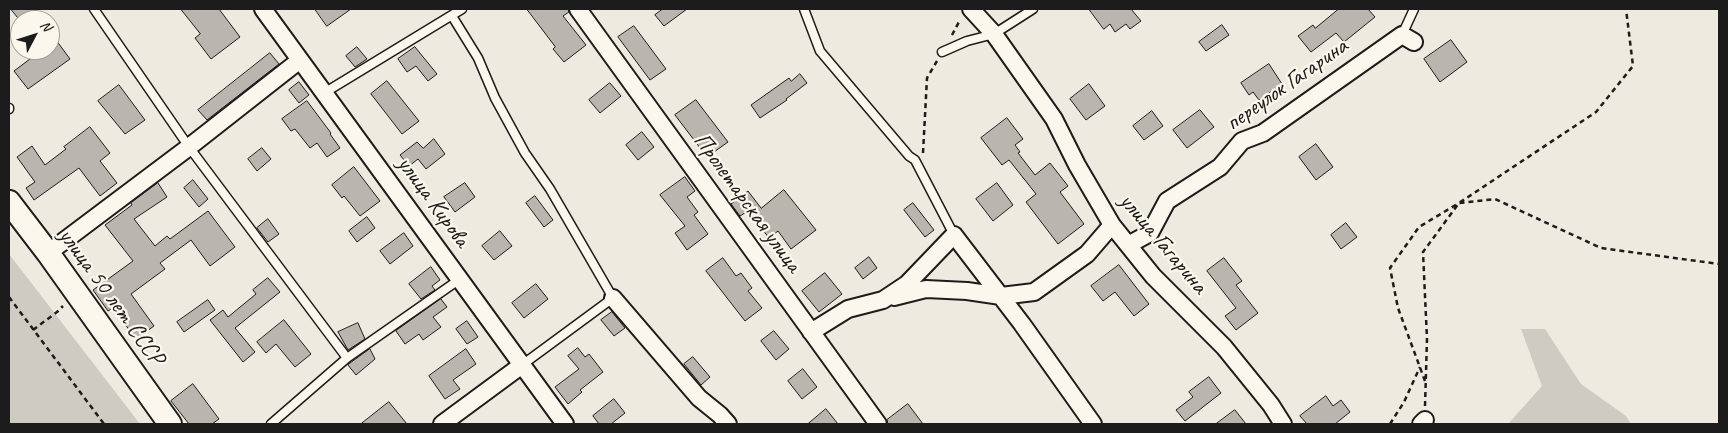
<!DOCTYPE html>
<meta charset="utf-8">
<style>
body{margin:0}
#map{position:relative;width:1728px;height:433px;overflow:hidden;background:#eeeadf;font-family:Caveat,sans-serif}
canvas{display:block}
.frame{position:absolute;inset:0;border:10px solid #1c1c1c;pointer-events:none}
.north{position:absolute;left:10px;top:10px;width:50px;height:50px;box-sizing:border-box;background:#fbf7ec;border:1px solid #a29f99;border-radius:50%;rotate:50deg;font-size:14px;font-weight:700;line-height:20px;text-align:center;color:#1c1c1c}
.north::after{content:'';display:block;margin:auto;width:18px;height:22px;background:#1c1c1c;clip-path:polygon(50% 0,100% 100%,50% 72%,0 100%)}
</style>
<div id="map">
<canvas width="1728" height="433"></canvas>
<div class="frame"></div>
<div class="north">N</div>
</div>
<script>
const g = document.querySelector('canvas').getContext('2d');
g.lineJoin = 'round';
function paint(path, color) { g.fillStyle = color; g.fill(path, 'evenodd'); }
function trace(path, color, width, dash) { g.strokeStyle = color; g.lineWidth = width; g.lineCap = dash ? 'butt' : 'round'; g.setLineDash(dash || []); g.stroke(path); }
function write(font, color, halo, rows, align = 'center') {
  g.font = font + ' Caveat,sans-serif'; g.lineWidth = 4.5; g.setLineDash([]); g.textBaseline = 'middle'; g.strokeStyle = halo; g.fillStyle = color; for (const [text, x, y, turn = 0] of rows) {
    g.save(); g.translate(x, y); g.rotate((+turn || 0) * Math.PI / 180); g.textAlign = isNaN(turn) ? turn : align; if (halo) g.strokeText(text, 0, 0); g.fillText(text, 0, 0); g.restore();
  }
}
const green = new Path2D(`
 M9,254L140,424H9Z
 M1521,329H1545L1581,384L1626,416L1631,424H1508L1542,386Z`);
const building = new Path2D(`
 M11,9H36L45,20H20Z
 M181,9H219L240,37L211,59L195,38L200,34Z
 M315,9H351L327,26Z
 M527,9H568L569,12L563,16L586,45L564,62L553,49L555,47Z
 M663,9H687L664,26L655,15Z
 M1089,9H1131L1141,21L1130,29L1126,24L1115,32L1110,24L1104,29Z
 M1339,9H1368L1375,17L1344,42L1336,33L1311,52L1298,36L1313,25L1315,28Z
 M1222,25L1229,35L1206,51L1199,42Z
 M634,26L666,69L650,80L618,37Z
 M56,40L70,59L28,89L14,71L42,50H50V45Z
 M1451,40L1467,62L1440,82L1424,59Z
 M357,47L367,59L355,67L346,56Z
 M415,47L437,74L428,81L416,66L407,72L398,59Z
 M270,53L279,64L207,120L198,110Z
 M1269,64L1282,84L1259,100L1253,92L1249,95L1241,83Z
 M800,74L807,83L786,99L787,100L760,118L751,105L789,78L791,81Z
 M387,81L419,121L402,134L371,94Z
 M299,82L309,95L299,103L289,90Z
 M610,83L621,96L600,113L589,100Z
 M1089,84L1105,106L1086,120L1070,99Z
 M119,85L145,120L125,134L98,101Z
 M696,100L728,142L707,157L675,115Z
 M307,101L331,133L330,134L340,148L327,157L317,143L310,148L295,129L291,131L282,119Z
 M1200,110L1214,127L1187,148L1173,130Z
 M1152,111L1163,126L1144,140L1133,126Z
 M1007,118L1023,139L1015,145L1020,152L1018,153L1035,175L1050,163L1068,186L1060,192L1084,224L1058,244L1026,202L1036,194L1009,160L1002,165L981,138Z
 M90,127L110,153L100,161L117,183L100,196L79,168L34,200L26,188L35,182L17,157L32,146L45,165L66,149L64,147Z
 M642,132L654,147L638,160L626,145Z
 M434,139L445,154L426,169L418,159L409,166L400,155L417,142L423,148Z
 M1316,144L1333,167L1316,180L1299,157Z
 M262,148L271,159L257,171L248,159Z
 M354,167L380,201L360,216L344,196L342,198L332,185Z
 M685,177L695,191L687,197L698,212L694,215L708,234L687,250L675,233L685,226L660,195Z
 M193,180L208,199L199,207L184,188Z
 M158,183L167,197L134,219L155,246L167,236L170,239L208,211L235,247L210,266L191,240L160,263L165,269L131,294L154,326L136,339L113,308L108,311L93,290L133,261L105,225L132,205L131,203Z
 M465,183L475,197L455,212L444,197Z
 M997,183L1013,205L993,221L976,199Z
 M784,190L816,230L791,249L778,231L769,238L748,211L740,216L731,204L748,191L761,208Z
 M535,196L553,220L544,227L526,203Z
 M913,203L934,230L925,237L904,210Z
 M367,217L375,228L357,242L349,231Z
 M268,219L279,234L268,242L257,228Z
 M1346,223L1357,237L1341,249L1331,235Z
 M500,231L512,246L494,260L482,246Z
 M404,233L413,246L390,264L380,251Z
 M869,257L877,268L863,279L855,268Z
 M723,258L736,276L741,273L752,288L748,291L762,308L745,321L706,271Z
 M1224,258L1242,281L1236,285L1258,313L1236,330L1225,316L1236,308L1207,271Z
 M1119,265L1149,304L1134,316L1115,292L1103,301L1091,286Z
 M431,267L440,280L432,286L435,290L421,299L409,284Z
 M825,273L842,294L819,312L802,291Z
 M268,278L280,292L235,328L255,352L243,362L210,320L223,310L228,317L256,294L253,290Z
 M536,284L548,299L524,318L512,303Z
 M441,299L447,307L433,317L441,327L423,340L419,334L405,344L396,331Z
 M208,300L215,310L184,332L177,322Z
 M612,312L625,328L614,336L601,320Z
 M284,320L311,354L295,367L276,344L266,353L257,342Z
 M467,321L478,337L467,344L456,329Z
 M358,323L365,339L348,350L338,332Z
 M774,331L789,349L776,360L761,341Z
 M578,348L585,357L589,354L603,372L580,390L582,392L568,404L555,387L579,369L568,356Z
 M370,349L375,359L356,375L348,365Z
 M466,349L476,364L453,380L460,389L445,399L429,376Z
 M693,357L710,377L701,385L684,364Z
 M803,369L817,387L802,399L788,381Z
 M1209,377L1221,393L1185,421L1176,410L1193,397L1189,392Z
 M193,384L219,419L212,424H189L171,401Z
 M1326,396L1333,406L1341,400L1350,412L1335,424H1307L1300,416Z
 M614,399L625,413L611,424H599L593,416Z
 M389,402L407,424H361Z
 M908,404L923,424H888L887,420Z
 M826,409L838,424H808Z
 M1235,410L1246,424H1216Z`);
const path = new Path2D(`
 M952,35L960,20
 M923,153L927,78L937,61
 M9,297L104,424
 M33,330L57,312L63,306
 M1425,381L1398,308L1390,268L1419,227L1459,203L1495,199L1601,248L1719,264
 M1425,406L1427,339L1423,252L1459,203L1596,112L1633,66L1626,9
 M1390,424L1404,402L1420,367`);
const lane = new Path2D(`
 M94,9L189,147L347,358
 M804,9L820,51L909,156L915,160L954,235
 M452,16L478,58L495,98L525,153L550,189L613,298L522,365
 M1402,35L1414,9
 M942,52L967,41L994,34L1033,9
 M324,93L462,9
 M9,108V109
 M271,424L347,358L460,279`);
const street = new Path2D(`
 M263,9L565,424
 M578,9L878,424
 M971,9L994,34L1054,119L1077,165L1112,225L1153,276L1224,347L1271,405L1283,424
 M1128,245L1150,233L1167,201L1220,167L1242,141L1263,133L1402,35L1414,42
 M48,253L189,147L300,60
 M894,297L926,289L967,291L1001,296L1034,292L1087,254L1112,225
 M613,298L699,398L720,415L728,424
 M811,332L848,309L883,300L907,284L954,235L1022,324L1093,424
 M442,424L522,365
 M1421,424L1425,420`);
const secondary = new Path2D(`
 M9,202L48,253L170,424`);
const streetNames = [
 ["переулок Гагарина",1287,85,-35],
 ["улица Кирова",433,202,54],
 ["Пролетарская улица",747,203,54],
 ["улица Гагарина",1163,244,50],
 ["улица 50 лет СССР",111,297,54]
];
paint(green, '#ceccc2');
paint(building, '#b9b6af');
trace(building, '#1c1c1c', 1);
trace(lane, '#1c1c1c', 11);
trace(street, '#1c1c1c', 20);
trace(secondary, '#1c1c1c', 26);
trace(path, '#1c1c1c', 2.5, [5, 4]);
trace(lane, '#fbf7ec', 8);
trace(street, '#fbf7ec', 16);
trace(secondary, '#fbf7ec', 22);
write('24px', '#1c1c1c', '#fbf7ec', streetNames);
</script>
